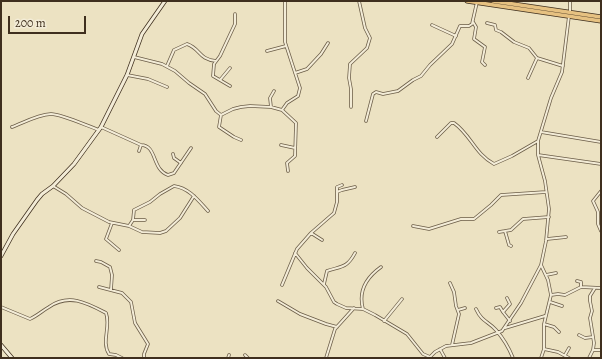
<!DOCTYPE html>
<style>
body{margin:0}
#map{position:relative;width:602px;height:359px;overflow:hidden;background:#ece2c2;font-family:Alegreya,serif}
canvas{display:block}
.frame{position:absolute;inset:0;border:2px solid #3f2f1e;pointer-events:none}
.scale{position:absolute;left:8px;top:16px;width:78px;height:18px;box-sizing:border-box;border:2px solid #3f2f1e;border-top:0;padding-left:5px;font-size:12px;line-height:14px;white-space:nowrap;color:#3f2f1e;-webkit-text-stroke:3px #f3ecd7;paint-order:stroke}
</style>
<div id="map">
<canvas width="602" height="359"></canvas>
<div class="frame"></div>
<div class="scale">200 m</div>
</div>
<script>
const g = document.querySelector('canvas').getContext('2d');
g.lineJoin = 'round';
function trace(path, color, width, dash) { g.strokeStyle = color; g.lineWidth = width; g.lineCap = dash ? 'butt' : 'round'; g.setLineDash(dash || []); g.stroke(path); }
const minor = new Path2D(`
 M570,12V1
 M473,22L476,27L474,39L485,47L482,62L485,65
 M487,23L495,25L496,30L501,32L514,42L529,48L537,58L563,66
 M432,25L456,36
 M267,51L286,46
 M134,57L162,64L175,71L189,83L205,94L216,111L221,115
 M167,66L174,50L187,44C201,49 198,59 216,61
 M295,73L307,69L321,54L328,43
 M127,75L148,79L167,87
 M528,78L537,58
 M220,80L230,68
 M230,86L213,76L214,64L220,56L235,24V14
 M271,107L270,98L274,91
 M351,107V89L349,78L350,64L367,48L370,38L365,28L359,1
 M282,110L287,103L298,96L300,88L285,42V1
 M221,115L233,109L241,107L250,106L271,107L282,110L296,123L295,156L287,163L288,171
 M221,115L219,127L234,137L241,140
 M366,121L373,94L376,92L383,94L398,91L413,80L421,76L430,65L452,44L460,26H469L472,24L477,2
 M12,127C25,122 37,115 51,114C62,114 87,126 99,130
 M101,127L141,145L139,151
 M541,132L601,142
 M437,137L451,123H454C471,135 475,154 494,164L512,156L538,141
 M141,145C157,145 152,170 168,175L174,173L191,148
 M281,145L295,148
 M173,154L174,158L181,163
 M538,155L601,164
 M53,186L66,194L82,208L109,222L129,226L142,232L160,233L166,231L180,218L194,196
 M601,191L593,201L598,212V224L601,231
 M337,192V187L342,185
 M133,220H145
 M112,223L106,239L119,250
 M129,226L133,220L134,210L150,202L160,194L174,186C189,188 198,200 208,211
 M413,226L429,229L461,219H474L491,205L501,195L546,192
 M505,231L509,245L511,246
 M499,232L511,230L523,219L549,217
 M311,233L322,240
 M547,239L566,237
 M295,253L307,268L326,287L334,302L337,304L346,308L363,309L375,315L407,334L423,354L430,357
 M96,261L101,262L110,267L112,275L111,290
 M541,265L548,280L551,295L544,324V349L541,358
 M546,275L556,273
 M577,281L581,282V287
 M450,283L454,292L456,306L459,314L452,345
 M324,284L327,271C342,266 347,268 355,253
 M282,285L297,249L311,233L334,213L337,202V192L342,190L355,187
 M99,287L122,293L131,302L135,323L148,344L144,354V358
 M551,295L558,294L565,295L581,287L601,288
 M507,298L510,304L503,312L510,321
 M278,301L300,314L326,324L337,327
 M550,302L562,306
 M1,307L30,319C37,316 42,311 49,307C69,293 87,303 106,313C111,326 101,342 109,354L116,355L122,358
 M496,308L500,307L503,312
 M363,309C358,291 367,277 381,267
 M476,309C482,322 488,321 496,330C503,338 509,348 513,358
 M458,310L465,308
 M384,321L402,299
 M544,324L554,327L559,332
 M505,328L545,316
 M579,335L585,338L593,337
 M440,349L445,358
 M544,349L558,352L569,358
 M593,350H601
 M245,355L248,358
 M565,355L569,348
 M228,358L229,355
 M326,358L335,329L354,308
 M429,358L435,352L446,346L471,343L502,331L521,303L541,265L546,241L549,209L545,181L538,155V141L551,98L562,72L569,16
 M589,358L593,350L594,343L590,318L592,311L590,301V296L595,288`);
const secondary = new Path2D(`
 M1,256L13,234L37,200L42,194L53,186L74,164L101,127L127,75L142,34L165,1
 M1,345L12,358`);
const primary = new Path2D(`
 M467,1L601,21
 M493,1L601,17`);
trace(minor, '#6a5c47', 3.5);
trace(secondary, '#3f2f1e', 4.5);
trace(primary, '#3f2f1e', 5);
trace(minor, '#f3ecd7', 2);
trace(secondary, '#f3ecd7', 3);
trace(primary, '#e6c181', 3.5);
</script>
